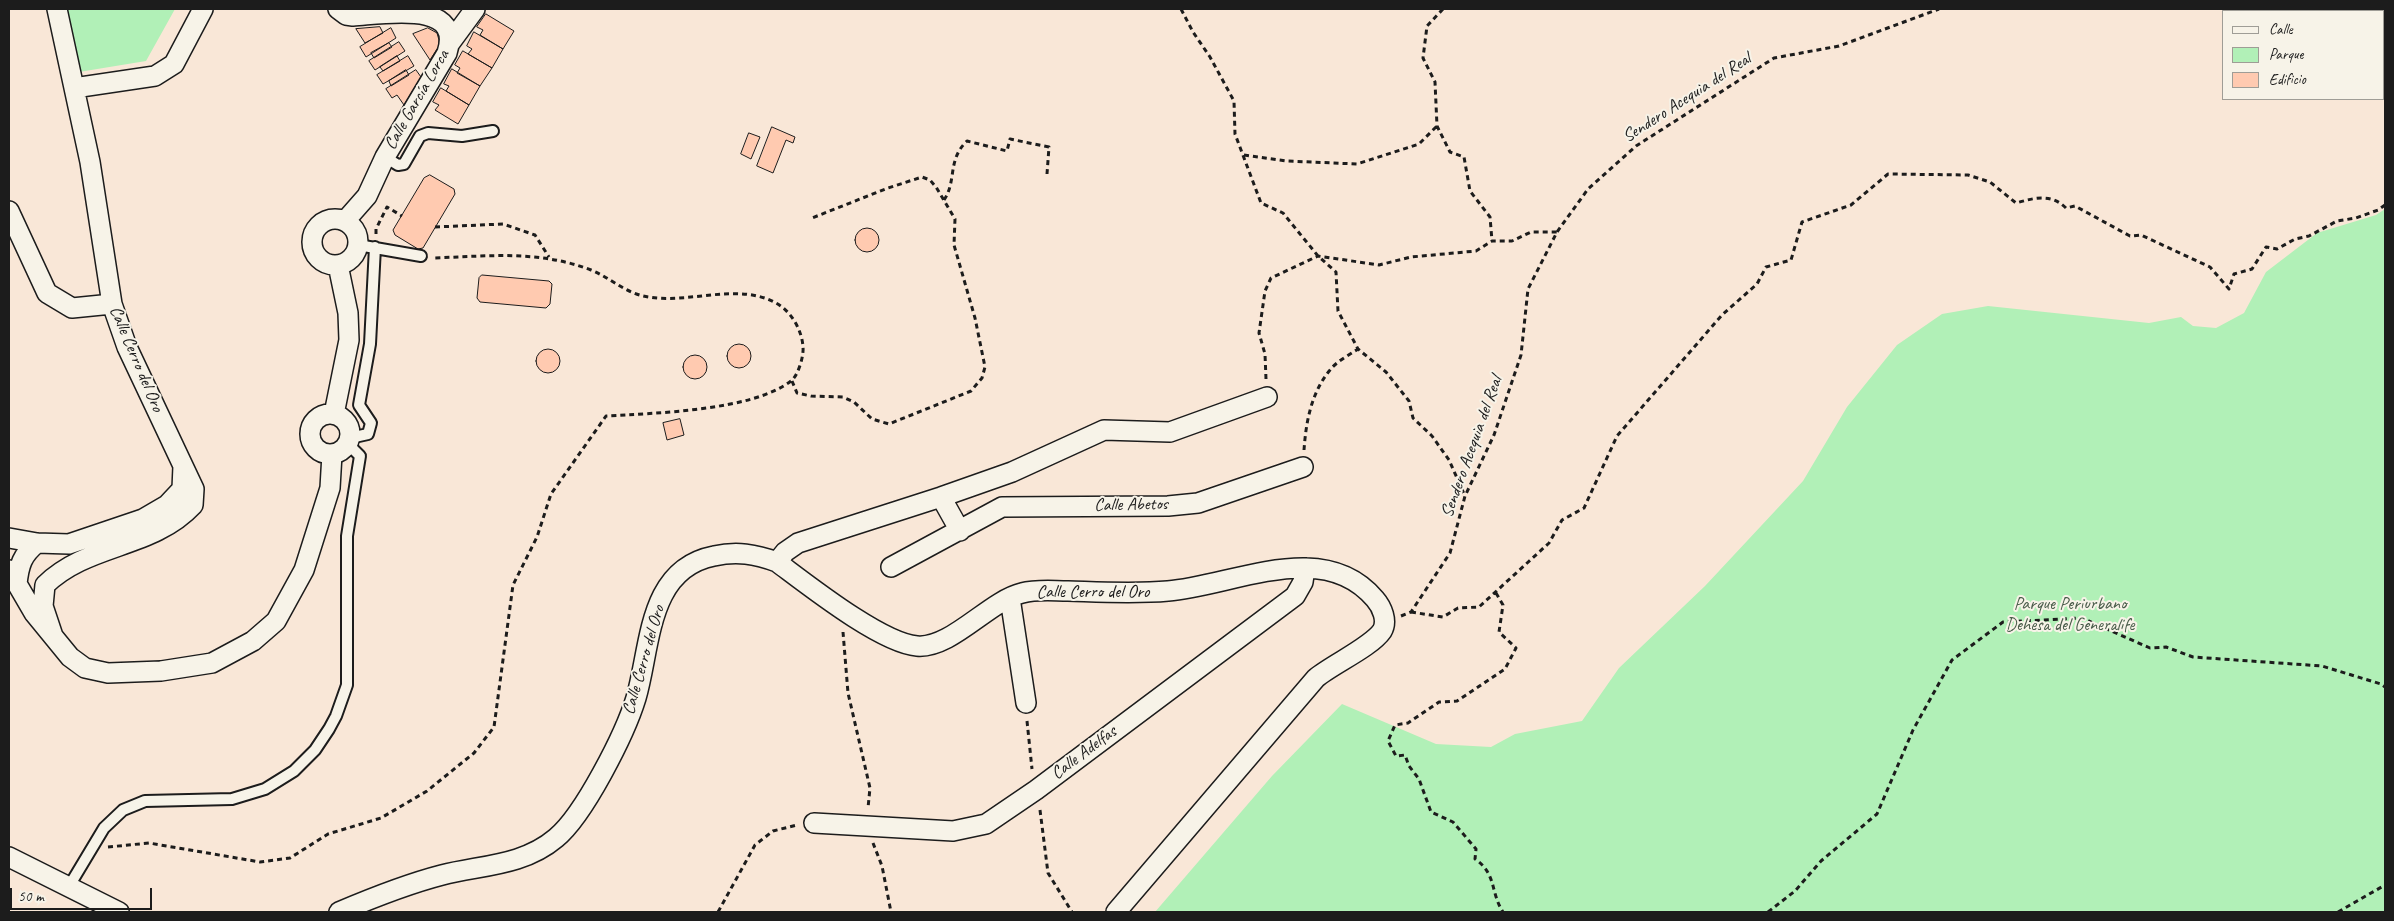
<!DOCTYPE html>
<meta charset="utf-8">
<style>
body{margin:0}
#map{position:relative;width:2394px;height:921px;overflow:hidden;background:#f9e7d7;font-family:Caveat,sans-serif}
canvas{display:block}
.frame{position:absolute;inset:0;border:10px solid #1c1c1c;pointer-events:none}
.legend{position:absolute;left:2222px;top:10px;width:162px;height:90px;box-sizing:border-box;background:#f7f3e8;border:1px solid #9f9d96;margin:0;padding:6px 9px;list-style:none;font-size:15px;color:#1c1c1c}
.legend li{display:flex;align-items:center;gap:10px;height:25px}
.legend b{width:25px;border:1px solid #9f9d96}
.scale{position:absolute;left:10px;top:888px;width:142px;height:22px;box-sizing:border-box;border:2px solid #1c1c1c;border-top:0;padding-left:6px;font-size:15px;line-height:18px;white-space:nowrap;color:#1c1c1c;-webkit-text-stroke:4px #f7f3e8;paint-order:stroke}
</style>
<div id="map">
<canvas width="2394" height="921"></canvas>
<div class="frame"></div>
<ul class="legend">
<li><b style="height:6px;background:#f7f3e8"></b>Calle</li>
<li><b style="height:14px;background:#b1f0b7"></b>Parque</li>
<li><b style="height:14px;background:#ffcab0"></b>Edificio</li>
</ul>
<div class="scale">50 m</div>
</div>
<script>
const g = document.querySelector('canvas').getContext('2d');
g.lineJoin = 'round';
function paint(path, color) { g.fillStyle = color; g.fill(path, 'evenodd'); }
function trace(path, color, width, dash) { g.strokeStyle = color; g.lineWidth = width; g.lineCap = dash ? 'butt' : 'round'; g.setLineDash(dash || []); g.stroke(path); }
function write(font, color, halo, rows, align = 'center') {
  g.font = font + ' Caveat,sans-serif'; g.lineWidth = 4; g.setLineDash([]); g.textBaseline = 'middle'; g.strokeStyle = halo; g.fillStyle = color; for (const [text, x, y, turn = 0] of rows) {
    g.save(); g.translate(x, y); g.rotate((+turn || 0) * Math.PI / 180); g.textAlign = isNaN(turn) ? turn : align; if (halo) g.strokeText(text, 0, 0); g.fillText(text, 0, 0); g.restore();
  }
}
const green = new Path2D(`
 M65,9H175L146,61L79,72Z
 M2385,209V912H1155L1272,776L1342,704L1436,744L1491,747L1515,734L1582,721L1619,668L1705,586L1803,481L1847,407L1897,345L1942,314L1988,306L2149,323L2181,317L2193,326L2216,328L2244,313L2266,272L2317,233L2376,215Z`);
const building = new Path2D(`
 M486,14L514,31L503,49L480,35L483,30L477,27Z
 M380,27L383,33L365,43L356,29Z
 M391,28L396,38L366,57L360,47Z
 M428,28L437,33L439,40V46L430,60L413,34Z
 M474,32L503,49L492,68L468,54L472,49L467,46Z
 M399,42L405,51L375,70L369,61Z
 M389,43L392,47L374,58L371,53Z
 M463,51L492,68L480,86L457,73L460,68L455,65Z
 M397,56L400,61L383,71L380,67Z
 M408,56L414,66L383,84L377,75Z
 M452,69L480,86L469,105L446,91L449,86L444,84Z
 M406,70L409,75L391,86L389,81Z
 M416,70L421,77L404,105L397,95L392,98L386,89Z
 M441,88L469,105L458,124L435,110L439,105L433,102Z
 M772,127L795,137L793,143L786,140L773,173L757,166Z
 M749,133L760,137L751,159L741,154Z
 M430,175L454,189L455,194L423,248L418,249L395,235L393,230L424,178Z
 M855 240a12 12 0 1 1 24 0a12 12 0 1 1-24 0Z
 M482,275L549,281L552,284L550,304L546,308L480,302L477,298L479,278Z
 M727 356a12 12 0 1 1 24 0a12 12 0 1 1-24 0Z
 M536 361a12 12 0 1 1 24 0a12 12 0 1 1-24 0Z
 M683 367a12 12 0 1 1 24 0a12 12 0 1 1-24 0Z
 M680,419L684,435L667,440L663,423Z`);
const path = new Path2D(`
 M1181,9L1193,32L1210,57L1234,101L1235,134L1261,203L1283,213L1318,256L1336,272L1338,311L1358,349L1386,372L1409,401L1413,418L1432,436L1449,460L1465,496
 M1443,9L1427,26L1423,58L1435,82L1437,126L1450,152L1464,157L1470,191L1490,217L1492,241
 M1244,155L1287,161L1357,164L1419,144L1437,126
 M944,200C957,181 947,160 967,141L1007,151L1010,139L1049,147L1047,174
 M435,227L503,224L535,235L549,257
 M376,234V229L387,207L402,216
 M1266,379L1265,354L1259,333L1265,291L1271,278L1318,256L1379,265L1411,257L1476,251L1492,241H1512L1531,232H1557
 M792,381L797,393L811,396L843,397L854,402L872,419L889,424L971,391L982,378L985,367L975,318L954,245L955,219L936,187L930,180L922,177L888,188L812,218
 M1304,450C1306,422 1311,393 1330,370C1337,361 1349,355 1358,349
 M1496,593L1503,605L1499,632L1516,648L1505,669L1457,701L1439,702L1408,723L1395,725L1388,741L1396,756L1405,755L1409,766L1419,779L1431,812L1453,822L1476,849L1475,859C1497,874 1490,892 1503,912
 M1411,612L1443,617L1458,608L1479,607L1549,543L1562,520L1584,508L1617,436L1722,315L1757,284L1766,267L1791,260L1802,222L1851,205L1888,174L1968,175L1990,182L2016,203C2034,198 2051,193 2066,208L2075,206L2130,236L2141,235L2210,267L2229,289L2234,274L2252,269L2266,247L2277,249L2295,239L2309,236L2337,221L2356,218L2378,210L2385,205
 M1401,616L1411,612L1450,553L1465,496L1494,435L1521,355L1528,289L1557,232L1588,189L1636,146L1774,58L1839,46L1939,9
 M843,632L848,693L870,788L868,808
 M1027,721L1032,769
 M1040,810L1048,873L1072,912
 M873,843L882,866L891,912
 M108,847L149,843L260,862L290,858L328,834L381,818L427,791L474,753L494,727L513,585L537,537L551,494L606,416C655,413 752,411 791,381C798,376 804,356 803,347C802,330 791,311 776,303C738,282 690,304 649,297C626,294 611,278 591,270C539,250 488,256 434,258
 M718,912L755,845L773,831L797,825
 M1768,912L1795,891L1821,861L1877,814L1913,730L1952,660L2003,622L2082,618L2150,648L2166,647L2193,657L2322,666L2381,684L2385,687
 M2338,912L2385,885`);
const lane = new Path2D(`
 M385,157L398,165L404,164L420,136L428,133L462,136L493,131
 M358,245L421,256
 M350,438L368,434L371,423L359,405L370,344L375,247
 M68,888L104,828L123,810L145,801L232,799L265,789L294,771L315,750L329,729L336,716L347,685V536L360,456L348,444`);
const street = new Path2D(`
 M338,9L346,15L353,16C386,14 464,0 447,53L385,157L367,196L345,221
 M450,43L475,9
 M74,88L155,76L174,64L203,9
 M9,211L47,293L72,308L112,304
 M312 242a23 23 0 1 1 46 0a23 23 0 1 1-46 0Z
 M310 434a20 20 0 1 1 40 0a20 20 0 1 1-40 0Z
 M334,414L349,340L348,313L338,265
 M941,497L960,531
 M9,538L37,543L69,544L143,519L167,505L182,489L183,466
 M777,562L785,552L798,543L941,497L1012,472L1104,430L1170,432L1267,397
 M891,567L1002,507L1168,506L1198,503L1303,467
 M9,570L34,613L70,657L85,668L108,673L161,671L212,663L253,641L276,621L304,570L330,488L332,454
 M17,584C19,565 22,555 37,543
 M1010,598L1026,703
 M53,636L43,606L45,585C88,543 152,549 193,505L194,489L127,347L112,304L90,162L57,9
 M814,823L953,831L986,824L1036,790L1295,596L1303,582L1305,568
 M9,857L119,912
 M339,912C372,898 407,884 442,875C481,865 523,866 556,838C584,815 625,734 636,698C651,647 647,569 714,556C737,551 755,554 777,562C808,585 881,643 917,646C951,649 989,601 1022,593C1037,589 1053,591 1068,591C1101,592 1135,594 1168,591C1233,586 1323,537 1375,599C1382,607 1388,621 1382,631C1371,647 1333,664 1316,678L1116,912`);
const streetNames = [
 ["Sendero Acequia del Real",1687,98,-33],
 ["Calle García Lorca",417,100,-60],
 ["Calle Cerro del Oro",136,359,67],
 ["Sendero Acequia del Real",1472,447,-70],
 ["Calle Abetos",1131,505,-1],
 ["Calle Cerro del Oro",1093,592],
 ["Calle Cerro del Oro",644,660,-74],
 ["Calle Adelfas",1084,753,-37]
];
const parkNames = [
 ["Parque Periurbano",2070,604],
 ["Dehesa del Generalife",2070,625]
];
paint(green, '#b1f0b7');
paint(building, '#ffcab0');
trace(building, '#1c1c1c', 1);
trace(lane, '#1c1c1c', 14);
trace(street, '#1c1c1c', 22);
trace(path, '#1c1c1c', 3, [5, 4]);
trace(lane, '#f7f3e8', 10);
trace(street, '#f7f3e8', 19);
write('18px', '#1c1c1c', '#f7f3e8', streetNames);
write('18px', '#495c4a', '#f7f3e8', parkNames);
</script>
